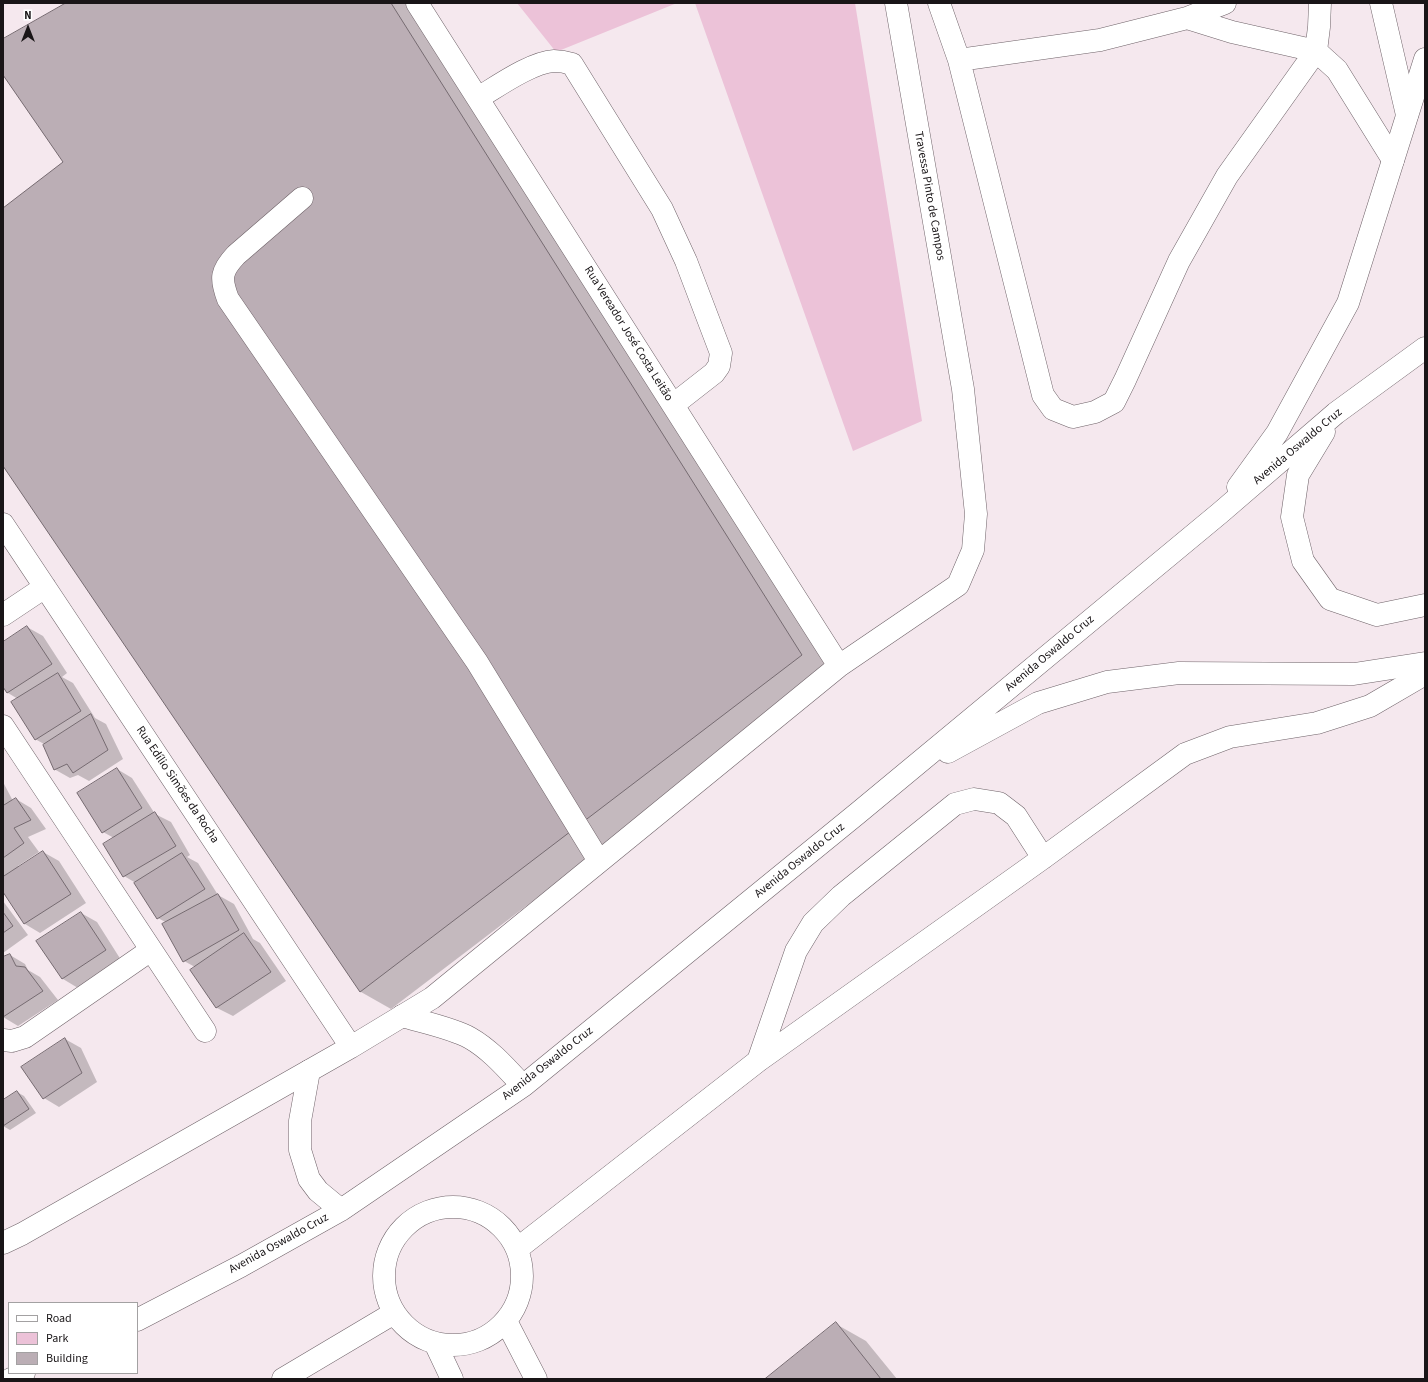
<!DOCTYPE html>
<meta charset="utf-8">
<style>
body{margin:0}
#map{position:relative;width:1428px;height:1382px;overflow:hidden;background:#f5e8ee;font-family:"Source Sans 3",sans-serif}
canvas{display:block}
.frame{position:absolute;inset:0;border:4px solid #191517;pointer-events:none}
.legend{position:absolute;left:8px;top:1302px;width:130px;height:72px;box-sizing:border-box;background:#fff;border:1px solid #a3a1a2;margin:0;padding:5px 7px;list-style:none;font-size:12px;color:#191517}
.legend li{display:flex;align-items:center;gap:8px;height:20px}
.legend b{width:20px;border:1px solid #a3a1a2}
.north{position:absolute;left:8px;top:8px;width:40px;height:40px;-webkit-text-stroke:3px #fff;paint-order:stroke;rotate:0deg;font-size:11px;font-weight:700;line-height:16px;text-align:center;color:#191517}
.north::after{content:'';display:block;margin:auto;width:14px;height:18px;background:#191517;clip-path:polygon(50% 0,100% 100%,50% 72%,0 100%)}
</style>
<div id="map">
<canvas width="1428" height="1382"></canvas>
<div class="frame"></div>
<ul class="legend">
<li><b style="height:5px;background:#fff"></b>Road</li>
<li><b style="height:11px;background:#ecc2d8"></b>Park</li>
<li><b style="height:11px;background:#bbaeb5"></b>Building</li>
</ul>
<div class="north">N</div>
</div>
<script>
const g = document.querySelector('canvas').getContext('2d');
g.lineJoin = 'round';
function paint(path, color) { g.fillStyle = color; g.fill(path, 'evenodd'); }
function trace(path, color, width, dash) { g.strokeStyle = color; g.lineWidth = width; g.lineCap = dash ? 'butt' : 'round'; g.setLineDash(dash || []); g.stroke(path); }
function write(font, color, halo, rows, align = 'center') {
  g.font = font + ' "Source Sans 3",sans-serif'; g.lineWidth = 3.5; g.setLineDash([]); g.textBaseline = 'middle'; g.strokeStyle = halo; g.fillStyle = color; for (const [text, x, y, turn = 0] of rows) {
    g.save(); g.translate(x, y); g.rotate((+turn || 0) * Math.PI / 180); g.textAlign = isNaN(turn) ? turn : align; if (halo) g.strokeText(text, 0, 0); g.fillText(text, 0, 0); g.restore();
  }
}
const green = new Path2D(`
 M517,3H677L556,52Z
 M695,3H855L922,421L853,451Z`);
const shadow = new Path2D(`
 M68,3H410L832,673L391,1009L361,992L3,465V209L65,162L3,73V40Z
 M27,627L43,636L67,673L62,677L73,683L95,718L106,724L123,759L89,781L78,775L70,778L54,769L44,744L35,739L18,699L8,693L3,685V643Z
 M117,769L132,778L155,814L171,822L190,855L187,857L198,863L218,895L234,904L253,939L260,943L286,981L233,1016L217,1008L191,970L195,967L184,961L167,923L158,918L136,883L124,876L114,838L103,832Z
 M3,782L13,801L16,799L31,808L46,829L28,837L39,852L18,866L19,868L43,852L59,861L86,903L40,933L25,924L3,890Z
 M3,901L28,935L3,953Z
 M81,913L97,922L121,960L78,988L63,979L38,941Z
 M10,955L25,964L28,970L40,977L58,1000L18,1026L3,1017V958Z
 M65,1039L81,1048L97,1082L59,1107L44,1098Z
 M17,1092L24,1096L36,1113L10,1130L3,1126V1101Z
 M836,1324L866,1341L897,1379H767Z`);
const building = new Path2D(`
 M66,3H391L802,655L360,992L3,466V208L63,162L3,75V39Z
 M27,626L52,664L7,693L3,687V642Z
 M58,673L81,711L35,740L11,702Z
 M91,714L108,750L73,773L67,764L54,770L43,745Z
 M117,768L142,808L102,833L77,793Z
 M16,798L31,820L14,828L24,843L3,858V806Z
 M155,812L176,846L123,877L103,844Z
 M43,851L71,894L24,924L3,892V877Z
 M182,853L205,889L157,919L134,883Z
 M218,894L239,930L183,962L162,924Z
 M3,912L13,926L3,933Z
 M81,912L106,950L62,979L36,941Z
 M244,933L271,972L216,1008L190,970Z
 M10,954L16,966L25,967L43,991L3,1017V957Z
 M65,1038L82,1073L43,1099L21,1067Z
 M17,1091L29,1109L3,1126V1100Z
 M836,1322L881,1379H765Z`);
const minor = new Path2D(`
 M417,3L839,666
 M939,3L959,60L1043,395L1053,409L1073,417L1095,412L1114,402L1125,380L1179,261L1227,176L1316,51L1319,27L1320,3
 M1381,3L1407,115
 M1187,18L1232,32L1316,51L1337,70L1393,160
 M959,60L1100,40L1187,18L1225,3
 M478,98C498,86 532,62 554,61C560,61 566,62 572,64L662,209L686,261L721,353L719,366L714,373L673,405
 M302,198L236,255C221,271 220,278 228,299L477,662L599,861
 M3,524L351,1047
 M3,615L45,587
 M3,726L205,1031
 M3,1040L12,1041L25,1037L151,950
 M758,1061L796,951L813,923L841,896L955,804L974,799L999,803L1016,816L1043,858
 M384 1276a69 69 0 1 1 138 0a69 69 0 1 1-138 0Z
 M3,1243L22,1234L351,1047L432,998L839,666L958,585L973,550L976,514L963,389L896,3
 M517,1249L758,1061L1043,858L1185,754L1230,737L1317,723L1370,706L1425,674
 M506,1321L536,1379
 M435,1343L452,1379
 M283,1379L394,1313`);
const highway = new Path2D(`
 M1324,432L1298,475L1292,517L1303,561L1330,599L1377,615L1425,605
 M1238,487L1277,433L1348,303L1425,59
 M948,752L1038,703L1107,682L1179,673L1354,674L1425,663
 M402,1016C422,1022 452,1028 470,1038C491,1050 507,1069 523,1086
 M309,1071L300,1121V1150L309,1179L318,1191L341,1210
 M137,1320L241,1266L341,1210L523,1086L858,813L1220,513L1336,413L1425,348
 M11,1379L24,1373`);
const streetNames = [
 ["Travessa Pinto de Campos",929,196,80],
 ["Rua Vereador José Costa Leitão",628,334,58],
 ["Avenida Oswaldo Cruz",1298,447,-40],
 ["Avenida Oswaldo Cruz",1050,654,-40],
 ["Rua Edílio Simões da Rocha",177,785,56],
 ["Avenida Oswaldo Cruz",800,861,-39],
 ["Avenida Oswaldo Cruz",548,1064,-38],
 ["Avenida Oswaldo Cruz",279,1244,-29]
];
paint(green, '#ecc2d8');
paint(shadow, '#0003');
paint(building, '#bbaeb5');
trace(building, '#756a70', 1);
trace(minor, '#6e6268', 23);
trace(highway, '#6e6268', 23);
trace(minor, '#fff', 22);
trace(highway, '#fff', 22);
write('12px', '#191517', '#fff', streetNames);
</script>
